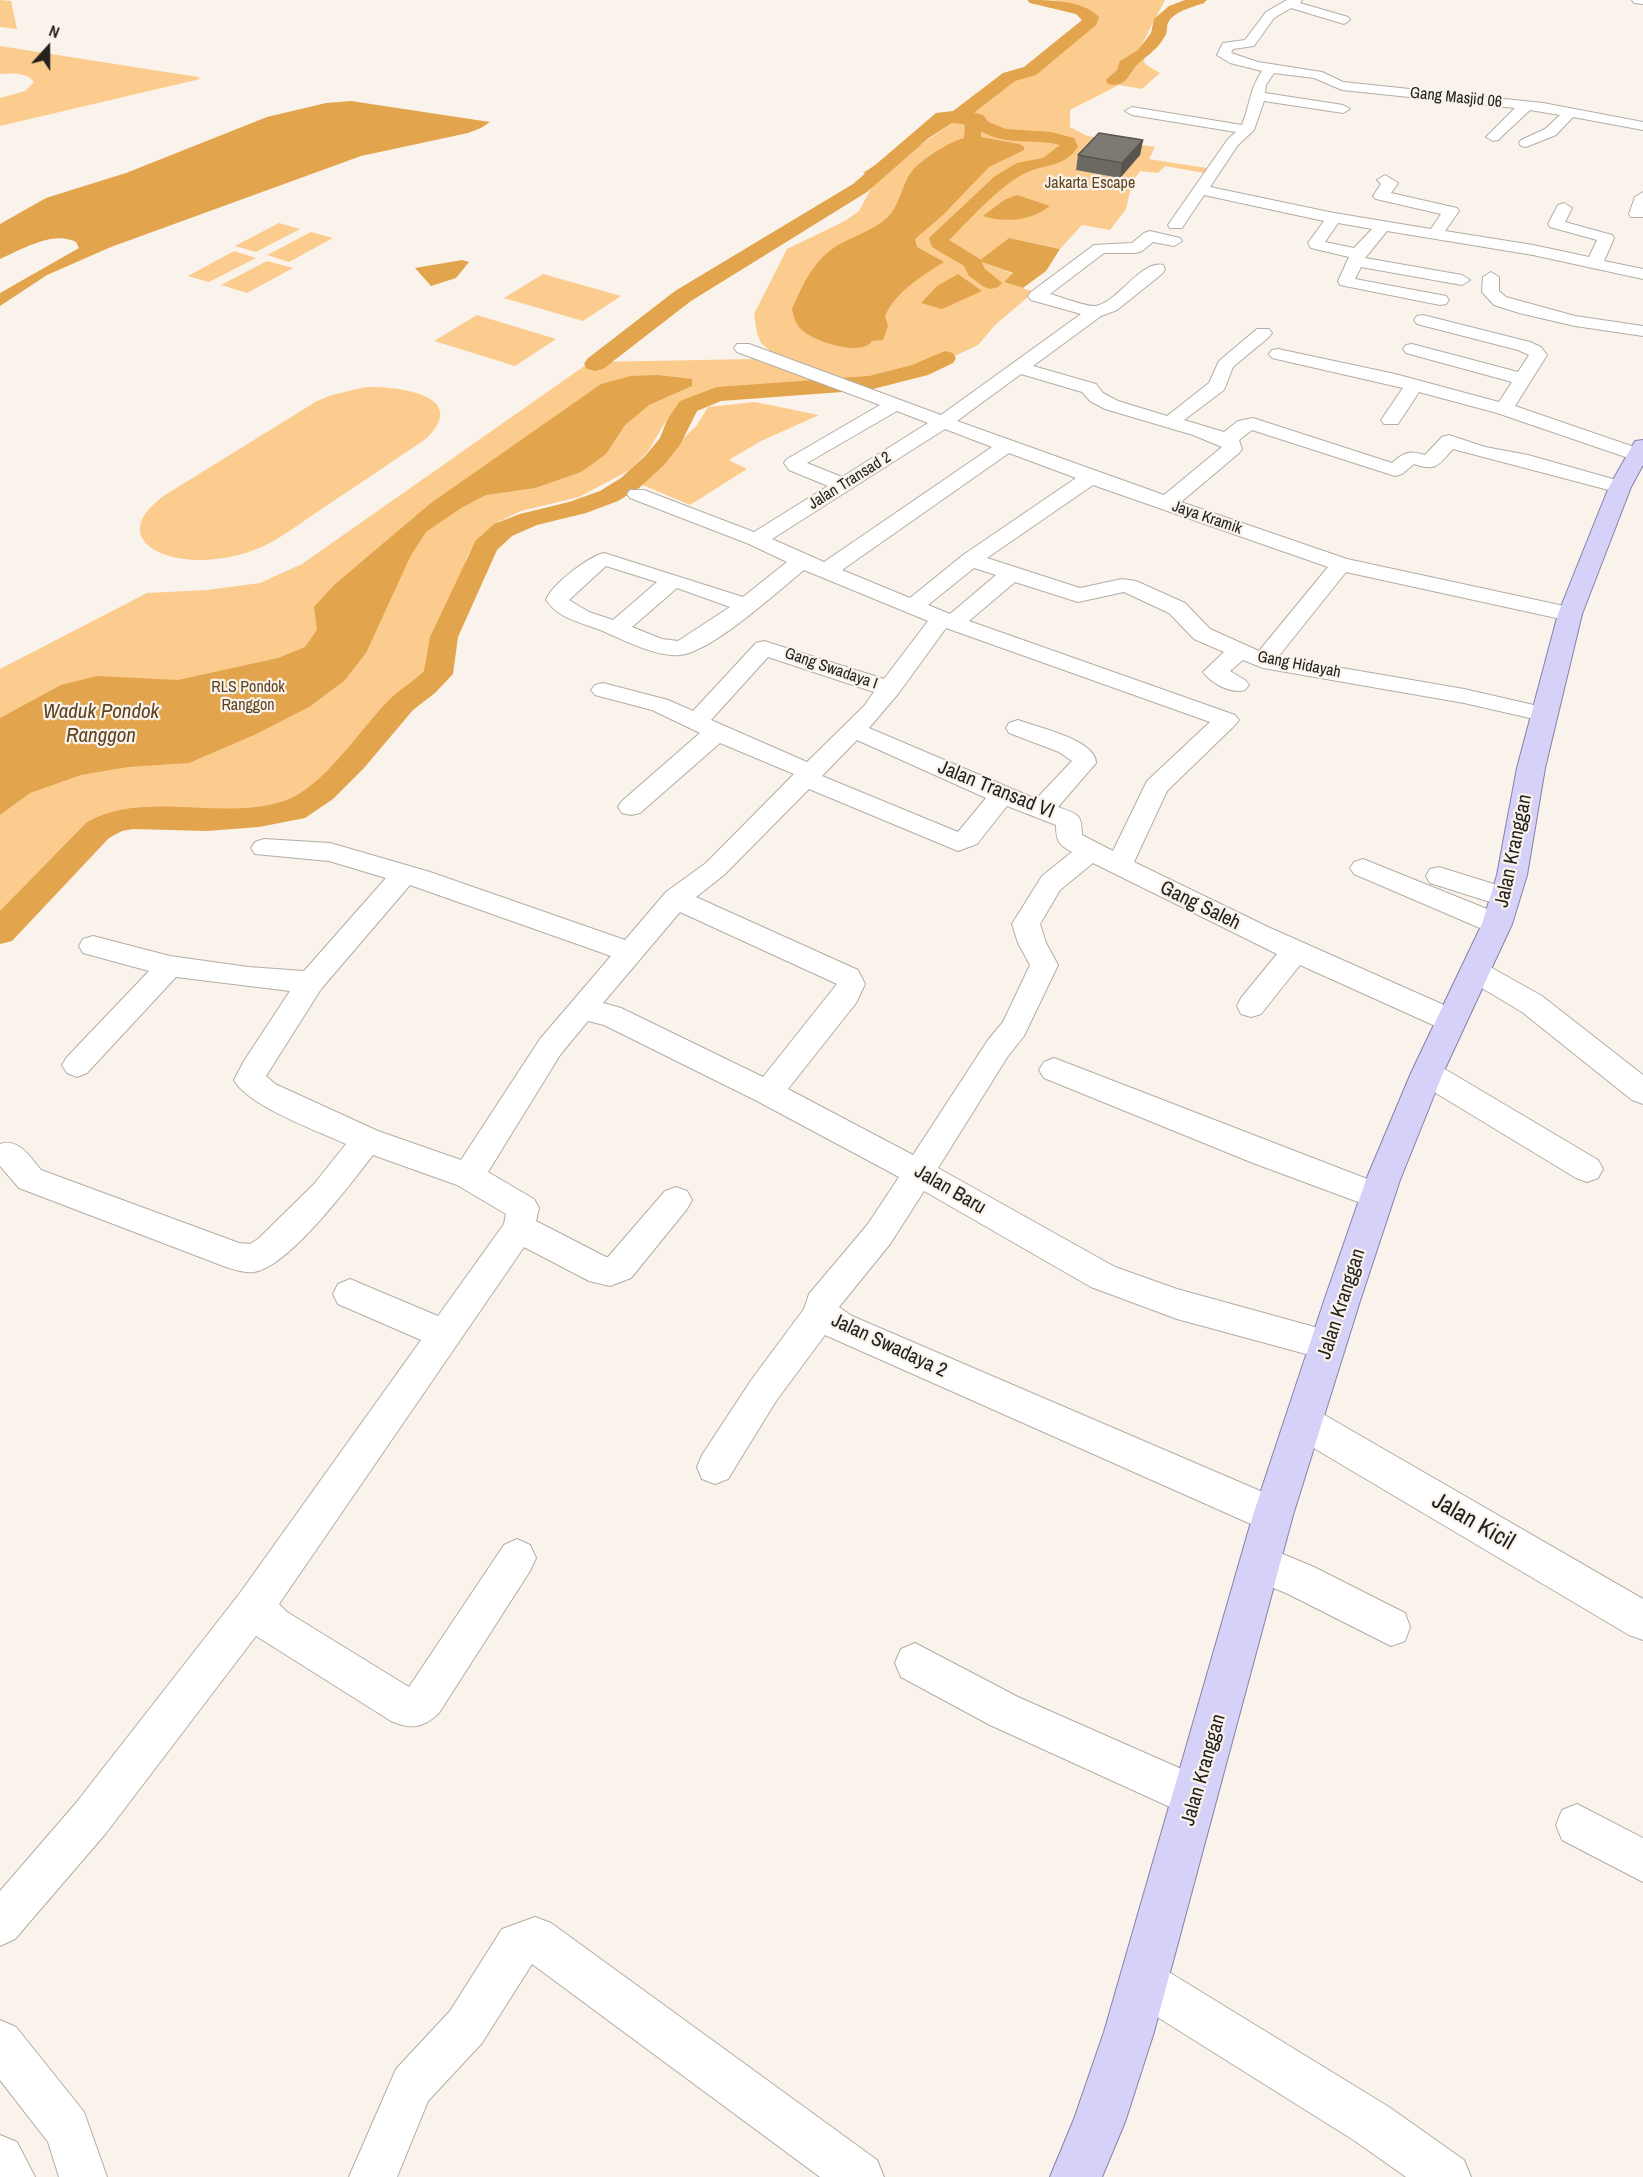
<!DOCTYPE html>
<style>
body{margin:0}
#map{position:relative;width:1643px;height:2177px;overflow:hidden;background:#faf3eb;font-family:"Archivo Narrow",sans-serif}
canvas{display:block}
.north{position:absolute;left:18px;top:18px;width:60px;height:60px;-webkit-text-stroke:4px #faf3eb;paint-order:stroke;rotate:21deg;font-size:16px;font-weight:700;line-height:24px;text-align:center;color:#24221f}
.north::after{content:'';display:block;margin:auto;width:21px;height:27px;background:#24221f;clip-path:polygon(50% 0,100% 100%,50% 72%,0 100%)}
</style>
<div id="map">
<canvas width="1643" height="2177"></canvas>
<div class="north">N</div>
</div>
<script>
const g = document.querySelector('canvas').getContext('2d');
g.lineJoin = 'round';
function paint(path, color) { g.fillStyle = color; g.fill(path, 'evenodd'); }
function trace(path, color, width, dash) { g.strokeStyle = color; g.lineWidth = width; g.lineCap = dash ? 'butt' : 'round'; g.setLineDash(dash || []); g.stroke(path); }
function write(font, color, halo, rows, align = 'center') {
  g.font = font + ' "Archivo Narrow",sans-serif'; g.lineWidth = 4.5; g.setLineDash([]); g.textBaseline = 'middle'; g.strokeStyle = halo; g.fillStyle = color; for (const [text, x, y, turn = 0] of rows) {
    g.save(); g.translate(x, y); g.rotate((+turn || 0) * Math.PI / 180); g.textAlign = isNaN(turn) ? turn : align; if (halo) g.strokeText(text, 0, 0); g.fillText(text, 0, 0); g.restore();
  }
}
const green = new Path2D(`
 M0,0L11,1L17,29L0,27Z
 M1053,0H1165L1141,46L1145,64L1160,73L1142,89L1119,85L1070,110V127L1087,136L1155,147L1149,159L1213,169L1210,174L1165,166L1158,173L1140,171L1132,183L1126,209L1110,230L1082,225L1060,249L1009,238L980,261L1013,274L1004,282L1034,292L996,324L978,345L948,359L939,356L909,371L868,381L712,392L698,396L678,408L667,419L648,451L630,470L579,497L521,511L500,521L481,535L467,557L432,670L426,680L392,706L340,766L317,788L290,805L258,810L178,816L136,813L112,817L92,829L0,918V669L147,593L207,590L260,583L302,564L590,362L754,359L770,351L761,343L757,333L754,314L787,249L845,221L859,211L875,181L885,170L952,123L979,100L1094,22L1093,12L1081,7Z
 M0,46L198,77L200,79L0,126V98L25,91L34,82C27,72 11,73 0,74Z
 M279,223L300,229L256,252L235,246Z
 M311,232L333,238L289,262L267,255Z
 M234,251L256,258L209,282L188,276Z
 M267,261L293,268L247,293L221,285Z
 M543,274L621,296L583,321L504,298Z
 M477,315L556,339L515,366L434,341Z
 M366,387C395,386 471,394 427,438C392,462 356,486 320,510C302,522 283,537 262,547C243,555 221,560 200,560C152,560 112,533 165,495L317,401L332,395Z
 M755,402L819,415L759,442L729,460L747,469L690,505L638,483L697,425L708,407Z`);
const water = new Path2D(`
 M973,99L979,100L969,111L983,115L991,125L981,127V137L1019,144L1024,147V150L989,167L943,215L915,239L917,247L944,262C922,276 896,291 885,316L888,326L883,340L872,341C862,358 808,340 799,327C795,322 793,315 792,309C804,282 816,255 844,242C859,234 875,229 888,217C898,207 901,190 908,177C915,163 948,142 964,138L965,124L952,123L872,175L863,173L948,118Z
 M351,101L490,122L481,128L468,133L361,156L111,247L47,275L0,306V293L79,248L76,242C53,230 21,250 0,259V224L46,198L126,173L267,117L326,103Z
 M1017,195L1050,206C1031,221 1006,223 983,216L1004,200Z
 M1009,238L1060,249L1046,271L1023,288L1004,282L1013,273L979,261Z
 M462,260L469,262L456,278L431,286L415,268Z
 M958,274L982,291L942,309L921,303L937,286Z
 M658,375L692,379V386L649,405L625,425L606,454L581,472L535,488L486,495L461,508L426,532L411,555L366,653L344,681L309,707L254,735L189,763L128,767L81,775L30,793L0,815V718L61,685L97,676L178,680L278,658L305,647L317,630L314,607L334,585L431,503L601,384L631,376Z`);
const river = new Path2D(`
 M1027,0C1050,0 1083,0 1099,17L1096,25L1036,75L1015,81L971,115L1006,129L1051,132L1074,138L1078,147C1065,166 1049,164 1030,171C1002,182 971,219 949,240L980,259L985,269L1002,283L998,287L991,289L984,287L969,276L964,266L932,247L929,238L995,176L1017,163L1043,158L1060,145C1039,139 1017,144 997,138C980,133 965,121 947,122L867,192L691,301L603,369L595,371L587,369L584,364L587,359L675,291L853,184L936,113L953,111L1003,73L1024,67L1082,20L1076,14L1030,3Z
 M1185,0H1207L1204,3C1193,7 1174,11 1168,23C1166,27 1168,32 1165,36C1156,52 1146,55 1136,66C1128,75 1126,88 1108,84L1106,80L1117,70L1120,61L1138,50L1151,33L1154,19L1169,6Z
 M945,351L953,353L956,358L953,363L928,375L869,390L721,401L697,411L680,445L663,466L639,488L618,501L586,513L537,525L512,536L497,550L458,637L453,674L435,693L413,710L364,768L333,799L305,818L259,827L207,831L133,829L122,831L109,838L12,941L0,944V911L87,822C146,789 220,822 284,801C324,788 362,726 392,697C402,688 414,681 424,671L430,637L476,540L494,524L520,514L569,502L600,491L621,478L645,456L660,438L667,420L680,401L717,387L869,376L912,365Z`);
const minor = new Path2D(`
 M1287,0H1302L1300,3L1348,17L1350,20L1344,24L1291,8L1274,18L1254,46L1233,49L1231,53L1258,62L1322,72L1343,82L1543,103L1643,122V130L1573,117L1556,135L1526,147L1521,146L1519,143L1521,140L1545,129L1560,115L1530,110L1498,140L1493,141L1486,137L1515,108L1342,90L1314,78L1274,73L1266,85L1265,93L1343,105L1350,109L1343,113L1264,101L1254,130L1238,145L1210,187L1334,213L1431,229L1441,214L1376,199L1373,196L1381,184L1377,180L1385,175L1398,183L1391,193L1457,208L1459,211L1445,231L1533,245L1589,257L1597,240L1550,227L1548,224L1558,205L1564,203L1572,208L1565,222L1612,235L1614,238L1604,261L1643,269V279L1533,255L1387,231L1365,258L1462,275L1470,280L1462,285L1361,267L1355,279L1446,296L1449,300L1446,304L1440,305L1340,285L1338,281L1349,257L1311,248L1308,243L1324,221L1204,195L1182,228H1170L1168,225L1228,139L1236,132L1132,115L1125,111L1132,107L1242,125C1250,105 1250,88 1262,71L1230,63L1217,55L1223,43L1245,40L1266,12ZM1338,223L1372,229L1354,248L1325,242Z
 M1632,0H1643V4L1634,3Z
 M1643,192V217H1631L1629,214L1635,197Z
 M1150,231L1180,238L1182,241L1174,246L1153,242L1142,251L1136,253H1104L1050,294C1061,297 1086,307 1096,306C1118,302 1141,260 1163,265L1165,269L1163,273L1117,310L1101,316L1033,366L1096,384L1103,393L1118,401L1167,416L1209,383L1219,361L1257,329H1269L1272,333L1269,337L1233,367L1224,390L1184,420L1224,432L1238,421L1253,418L1392,463C1404,452 1410,450 1425,455L1442,437L1449,435L1485,447L1528,455L1627,483L1630,487L1627,491L1620,493L1453,449C1438,465 1437,472 1414,464L1402,474L1395,476L1252,430L1239,440L1242,449L1239,453L1181,502L1347,559L1578,609L1581,614L1578,619L1570,621L1346,572L1278,657L1464,689L1551,709L1555,714L1551,719L1543,721L1464,703L1263,668L1243,660L1230,671L1245,680L1249,685L1245,690C1231,694 1212,684 1203,672L1224,652L1194,639L1169,613L1124,592L1078,602L1015,582L969,621L1235,715L1239,720L1235,725L1167,791L1134,862L1268,927L1462,1013L1466,1021L1462,1029L1452,1032L1442,1029L1300,965L1261,1014L1251,1017L1241,1014L1237,1006L1241,998L1277,954L1093,863L1060,890L1040,924L1046,943L1058,965L1024,1036L1008,1056L938,1168L1115,1267L1177,1289L1340,1334L1345,1345L1340,1356L1328,1360L1177,1319L1091,1287L924,1191L890,1244L839,1307L852,1316L1286,1502L1291,1515L1286,1528L1273,1533L1260,1528L825,1335L776,1401L728,1479L715,1484L702,1479L697,1467L702,1455L752,1379L804,1309L809,1294L868,1224L899,1177L757,1101L604,1025L588,1021L560,1055L488,1172L534,1199L539,1208L536,1221L606,1257H608L665,1191L676,1187L687,1191L692,1200L687,1209L631,1278L610,1286L589,1281L524,1247L279,1604L287,1612L409,1687L504,1545L517,1539L530,1545L536,1558L530,1571L439,1713C423,1728 411,1730 391,1721L256,1636L106,1833L15,1939L0,1946V1891L76,1803L240,1593L421,1340L338,1304L333,1294L338,1284L350,1279L438,1316L504,1224L506,1214L457,1185L373,1155C351,1183 289,1267 254,1272C245,1273 235,1270 226,1267L19,1188L0,1166V1144C19,1138 30,1157 41,1170L239,1243L250,1244L258,1239L314,1184L346,1144C318,1131 248,1106 234,1080L244,1061L290,991L176,977L87,1073L77,1077L67,1073L62,1065L67,1057L149,971L83,953L79,946L83,939L93,936L170,956L248,967L304,971L386,878L329,861L255,854L251,848L255,842L264,839L330,843L430,872L625,940L666,892L706,863L794,774L720,743L640,813L631,815L622,813L618,807L622,801L700,733L652,710L595,695L591,690L595,685L603,683L668,700L693,711L756,643L764,641L884,679L928,621L804,570C778,591 712,652 680,655C656,657 626,641 605,632C583,622 561,621 546,600C551,585 589,556 604,553L743,597L787,562L749,544L630,498L627,494L630,490H644L754,532L828,486L789,470L784,463L787,459L880,405L737,352L734,348L737,344H749L941,415L1081,314L1031,300L1028,296L1031,292L1094,245L1132,243L1144,233ZM1021,374L1082,392L1090,401L1105,409L1193,435L1222,447L1164,495L957,421ZM897,411L928,423L842,477L807,463ZM945,429L992,447L824,562L772,539ZM1009,453L1076,478L963,555L910,598L842,570ZM1093,485L1328,567L1259,651L1210,629L1185,603L1136,581L1122,579L1080,588L987,558ZM606,566L657,582L613,620L589,612L569,600ZM974,568L996,575L950,614L928,605ZM677,588L730,607L678,641L662,639L632,627ZM946,628L1210,722L1147,781L1113,851L1082,835C1082,813 1077,814 1058,807L1096,763C1096,741 1044,729 1027,723L1018,720L1009,723L1006,728L1009,733L1059,752L1072,761L1036,799L869,728L898,694ZM768,657L874,692L864,706L807,762L711,720ZM857,740L986,798L958,832L822,776ZM809,789L958,851L977,844L1007,806L1056,825C1056,841 1059,845 1072,852L1042,876L1012,924L1018,943L1030,965L1003,1022L988,1040L913,1155L788,1089L856,1003L865,984L858,970L696,897L724,875ZM410,885L611,956L540,1039L461,1160L378,1131L275,1084L266,1076L321,989ZM680,912L837,984L763,1077L621,1008L603,1003Z
 M1491,272L1499,277V291L1506,297L1575,316L1643,326V336L1575,326L1519,313L1494,305L1482,292L1483,277Z
 M1423,315L1530,342L1541,347L1547,355L1515,406L1643,450V463L1497,413L1419,392L1398,424H1384L1381,420L1403,388L1272,358L1269,354L1272,350L1278,349L1395,374L1499,402L1512,382L1406,353L1403,349L1406,345L1412,344L1518,372L1529,355L1518,350L1417,324L1414,320L1417,316Z
 M1363,859L1507,917L1511,924L1507,931L1497,934L1487,931L1354,874L1350,868L1354,862Z
 M1439,867L1516,891L1519,898L1516,905L1506,907L1430,883L1426,876L1430,869Z
 M1475,961L1485,964L1542,996L1643,1075V1104L1632,1100L1522,1012L1465,978L1461,971L1465,964Z
 M1054,1058L1388,1187L1393,1196L1388,1205L1377,1209L1253,1163L1044,1078L1039,1070L1044,1062Z
 M1427,1061L1438,1065L1598,1160L1603,1169L1598,1178L1587,1182L1576,1178L1416,1081L1412,1073L1416,1065Z
 M1303,1406L1316,1410L1643,1599V1640L1629,1635L1290,1434L1285,1422L1290,1410Z
 M1261,1545L1314,1567L1405,1613L1410,1627L1405,1641L1391,1646L1288,1594L1248,1577L1242,1564L1248,1551Z
 M915,1643L1018,1697L1211,1782L1217,1797L1211,1812L1196,1818L1181,1812L990,1725L901,1677L895,1663L901,1649Z
 M1577,1804L1643,1838V1882L1562,1840L1556,1825L1562,1810Z
 M535,1917L551,1923L877,2160L884,2177H820L532,1964L482,2043L428,2101L397,2177H349L396,2069L450,2011L502,1929Z
 M1143,1960L1159,1966L1389,2107L1464,2160L1471,2177H1406L1355,2141L1127,1998L1121,1982L1127,1966Z
 M0,2020L16,2027L84,2112L107,2177H59L48,2142L0,2080Z
 M0,2135L17,2142L35,2177H0Z`);
const major = new Path2D(`
 M1643,440V465L1631,487L1582,614L1545,768L1527,875L1512,924L1443,1073L1400,1180L1360,1301L1293,1515L1154,2032L1125,2122L1102,2177H1050L1074,2119L1104,2032L1253,1515L1324,1301L1366,1180L1411,1073L1482,924L1497,875L1517,768L1558,614L1609,487L1635,441Z`);
const wall = new Path2D(`
 M1143,140L1140,155L1120,178L1076,170L1078,155Z`);
const shadedWall = new Path2D(`
 M1143,140L1140,155L1120,178L1122,163Z`);
const building = new Path2D(`
 M1099,133L1143,140L1122,163L1078,155Z`);
const farStreetnames = [
 ["Gang Masjid 06",1456,98,6],
 ["Jalan Transad 2",850,481,-32],
 ["Jaya Kramik",1207,518,19],
 ["Gang Hidayah",1299,665,11],
 ["Gang Swadaya I",831,669,19]
];
const farParknames = [
 ["Jakarta Escape",1090,184],
 ["RLS Pondok",248,688],
 ["Ranggon",248,706]
];
const streetNames = [
 ["Jalan Transad VI",996,790,22],
 ["Jalan Kranggan",1514,851,-78],
 ["Gang Saleh",1200,906,26],
 ["Jalan Baru",950,1190,30],
 ["Jalan Kranggan",1342,1304,-72],
 ["Jalan Swadaya 2",889,1346,25],
 ["Jalan Kranggan",1204,1770,-74]
];
const waterNames = [
 ["Waduk Pondok",101,712],
 ["Ranggon",101,736]
];
const nearStreetnames = [
 ["Jalan Kicil",1473,1522,30]
];
paint(green, '#fccc8f');
paint(water, '#e2a44c');
paint(river, '#e2a44c');
trace(minor, '#b3ada6', 2);
trace(major, '#8680a9', 2);
paint(minor, '#fff');
paint(major, '#d6d1f8');
paint(wall, '#6c6862');
paint(shadedWall, '#585550');
paint(building, '#7e7972');
trace(building, '#585550', 1.5);
write('16px', '#24221f', '#faf3eb', farStreetnames);
write('16px', '#5d431f', '#faf3eb', farParknames);
write('20px', '#24221f', '#faf3eb', streetNames);
write('italic 21px', '#5d431f', '#faf3eb', waterNames);
write('24px', '#24221f', '#faf3eb', nearStreetnames);
</script>
